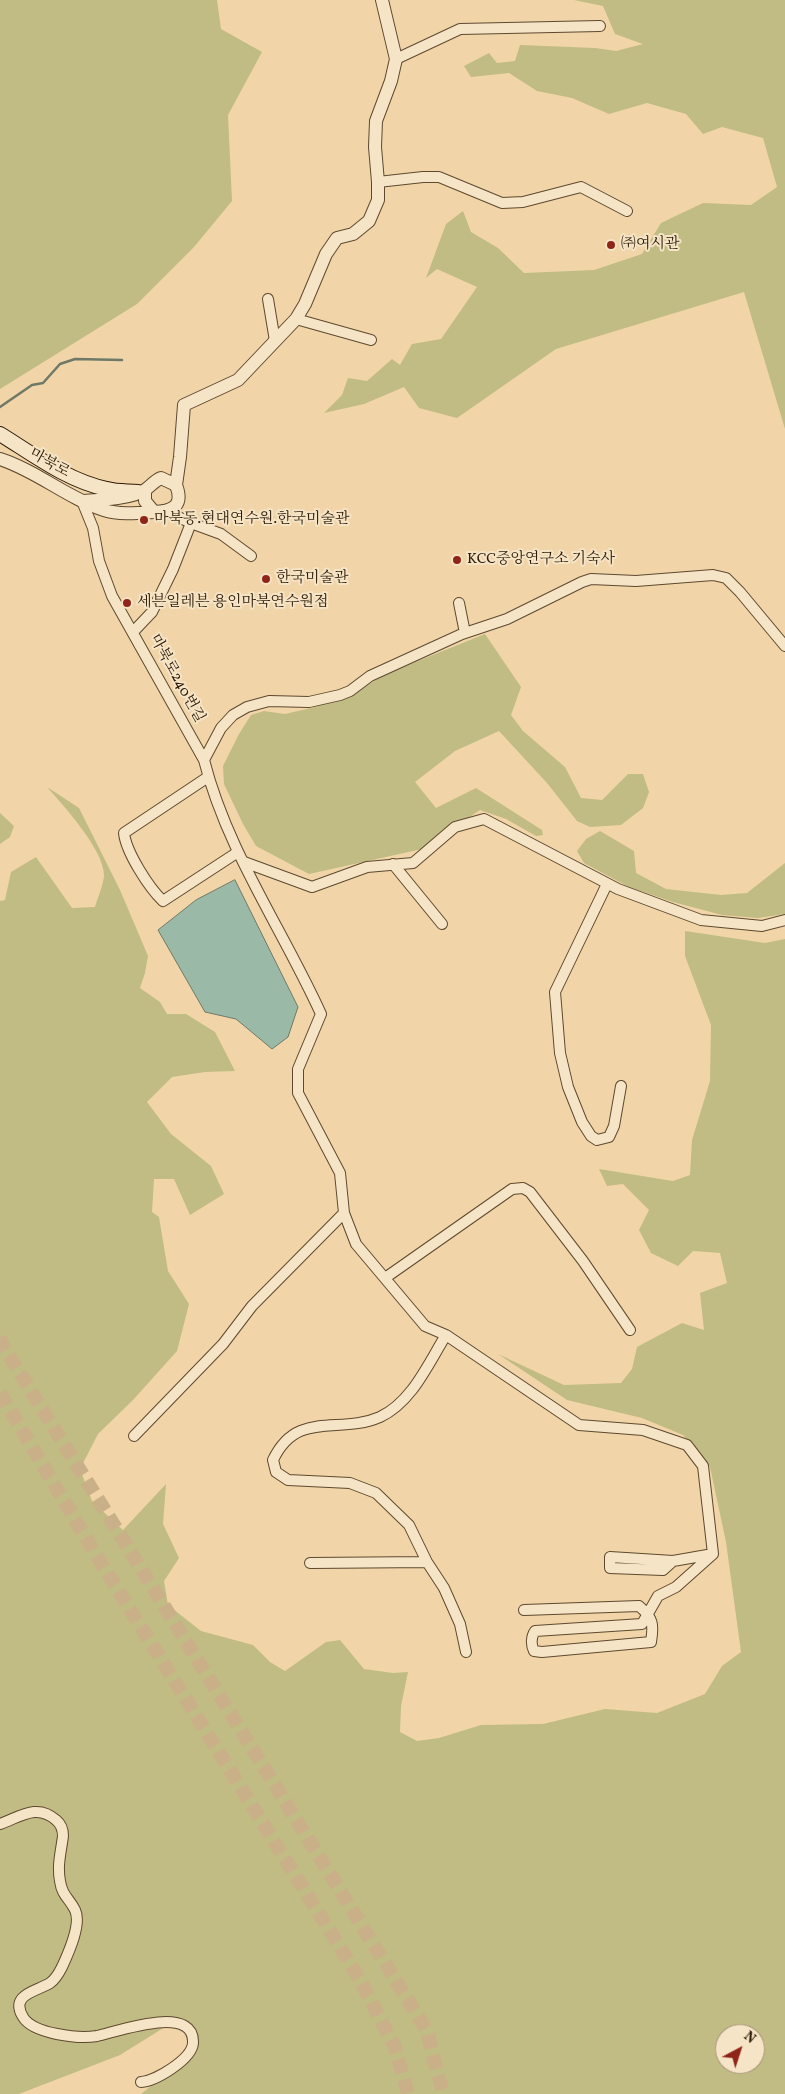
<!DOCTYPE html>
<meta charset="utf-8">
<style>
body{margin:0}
#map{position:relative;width:785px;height:2094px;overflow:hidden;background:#f1d5a8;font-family:Vollkorn,serif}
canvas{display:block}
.north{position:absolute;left:715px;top:2024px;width:50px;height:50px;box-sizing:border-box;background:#f6e4c6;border:1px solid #a69379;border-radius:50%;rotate:40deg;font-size:14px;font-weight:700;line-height:20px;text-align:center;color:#2d1a06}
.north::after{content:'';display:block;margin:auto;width:18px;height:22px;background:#8f2418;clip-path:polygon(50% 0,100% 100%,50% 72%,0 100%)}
</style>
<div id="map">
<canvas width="785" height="2094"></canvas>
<div class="north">N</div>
</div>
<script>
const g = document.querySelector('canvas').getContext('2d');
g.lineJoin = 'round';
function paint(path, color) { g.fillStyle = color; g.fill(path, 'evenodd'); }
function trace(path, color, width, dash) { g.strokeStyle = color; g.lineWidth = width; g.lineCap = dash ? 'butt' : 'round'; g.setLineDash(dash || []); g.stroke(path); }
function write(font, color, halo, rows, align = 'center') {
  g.font = font + ' Vollkorn,"Noto Serif KR",serif'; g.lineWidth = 4; g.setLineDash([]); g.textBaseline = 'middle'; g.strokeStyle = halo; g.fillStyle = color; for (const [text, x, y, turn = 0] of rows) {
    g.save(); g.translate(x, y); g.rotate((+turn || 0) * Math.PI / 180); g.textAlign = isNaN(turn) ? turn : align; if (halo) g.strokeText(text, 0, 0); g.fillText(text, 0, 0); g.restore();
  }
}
const green = new Path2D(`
 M0,0H217L221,29L262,52L228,115L232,201L194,247L137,304L0,389Z
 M574,0H785V429L744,292L556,349L457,418L419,408L404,387L364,404L324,413L342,395L348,378L367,381L392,359L400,365L412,344L441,339L477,287L437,269L426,278L446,224L463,211L471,232L498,248L524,273L594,270L642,254L661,223L703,203L751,205L777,187L763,138L722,127L703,134L686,114L647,103L609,114L572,98L537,91L509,73L471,77L464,66L489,53L497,63L515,61L520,45L595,48L616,51L643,44L615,34L603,6Z
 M485,634L521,687L511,715L523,731L565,767L581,798L602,800L628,774H643L649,792L643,808L621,825L590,827L577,821L547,783L499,731L455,751L415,782L436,808L476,788L542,830L543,835L536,836L506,819L480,810L422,849L309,874L256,846L243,824L224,784L223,766L239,734L251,715L264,711L285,714L311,708L353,695L383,675Z
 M47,787L79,808L120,890L148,956L145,973L140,988L160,1002L167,1014H186L215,1032L235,1071L205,1072L172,1077L147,1102L171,1134L211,1166L224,1194L190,1215L174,1179H154L152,1212L159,1217L168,1271L189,1304L177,1351L133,1400L98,1434L80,1469L92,1501L123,1530L166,1484L163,1524L179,1558L164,1581L168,1605L201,1631L253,1645L270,1662L285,1671L326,1642L340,1640L364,1669L393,1673L408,1672L401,1706L400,1732L417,1741L439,1738L481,1725L543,1724L605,1709L657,1713L705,1694L722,1666L741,1652L726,1542L710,1467L683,1435L642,1418L567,1400L498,1354L564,1385L621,1383L632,1369L637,1347L682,1323L704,1330L700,1293L727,1283L720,1253L693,1251L678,1266L651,1253L639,1230L649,1210L623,1184L607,1186L599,1169L673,1181L690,1175L692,1140L710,1081L711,1025L685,956V931L765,943L785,939V2094H141L188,2056L191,2033L173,2022L120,2055L19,2094H0V901L5,900L11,872L36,857L72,908L95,907C98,897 103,886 104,876C105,851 63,805 47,787ZM725,2034H755V2064H725Z
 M0,813L14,826L10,837L0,844Z
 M600,831L634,851L636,873L666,889L721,895L747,893L785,863V914L758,918L722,915L673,902L629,887L584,863L577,851L586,839Z`);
const water = new Path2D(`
 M235,880L298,1007L288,1037L272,1049L236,1019L205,1012L158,930L196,900Z`);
const stream = new Path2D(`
 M0,407L32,385L43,383L60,364L75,359L122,360`);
const secondaryTunnel = new Path2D(`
 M0,1337L2,1344L427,2031L443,2094
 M0,1393L95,1553L359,1978L395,2047L408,2094`);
const minor = new Path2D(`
 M396,59L460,29L600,26
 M378,182L423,177H439L502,203L523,202L581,187L627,211
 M268,299L275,341
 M296,319L371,340
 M82,501L93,528L99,561L112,596L204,760C227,851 283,930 321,1014L298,1069V1093L340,1173L344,1213L356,1244L425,1326L446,1335L579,1425L643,1430L687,1445L703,1466L713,1554
 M166,511L191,523L221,534L251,556
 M459,603L465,633
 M133,632L152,612L173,569L191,523
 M204,760L221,728L233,715L247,707L269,701L309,702L340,695L350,691L370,676L462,634L507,619L582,582L591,579L636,581L713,575L726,578L740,592L785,646
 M208,777L124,833C126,852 149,888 163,901L238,852
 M244,862L312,887L367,867L413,863L455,827L484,819L618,889L701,920L762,926L785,920
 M393,864L442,924
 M607,884L555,992L560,1053L568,1087L582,1122L591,1136L597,1140L609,1137L614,1126L621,1086
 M385,1278L512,1189L523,1188L530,1192L583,1261L630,1330
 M446,1335C428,1364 412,1402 380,1417C339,1435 297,1409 273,1460L276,1472L288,1480L350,1483L376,1493L409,1525L427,1562L444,1588L460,1624L466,1652
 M134,1436L223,1344L252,1306L344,1213
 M310,1563L427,1562
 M524,1610L639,1606C653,1618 654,1624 651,1642L542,1652L534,1651C531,1645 531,1637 535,1631L642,1624L658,1596L676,1587L713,1554L673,1561L610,1557V1568L663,1570L673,1561
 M0,1824C20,1817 37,1803 56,1820C61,1824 63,1830 63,1836C61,1852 57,1865 60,1881C62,1896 70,1899 75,1910C82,1924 68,1954 62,1967C59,1973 56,1979 50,1983C38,1991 9,1994 23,2017C33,2034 79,2039 97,2036C116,2032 195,2003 193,2043C192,2059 156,2081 141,2082`);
const tertiary = new Path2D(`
 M0,459C37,471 67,498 104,510C119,515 139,513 154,512
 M176,485L180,457L184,405L238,380L296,319L305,304L326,254L337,238L353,234L369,221L378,200V182L375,147L376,121L391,81L396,59L382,0
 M82,501C99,500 131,499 145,490C151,486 154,481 161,478L176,485C184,506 173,511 154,512L145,501V490`);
const secondary = new Path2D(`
 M0,434C34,455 68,481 107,489C117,492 128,491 138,492`);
const markers = [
 [611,245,5,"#8f2418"],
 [144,520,5,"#8f2418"],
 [457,560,5,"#8f2418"],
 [266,579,5,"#8f2418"],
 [127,603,5,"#8f2418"]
];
const poiNames = [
 ["㈜여시관",621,245],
 ["마북동.현대연수원.한국미술관",154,520],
 ["KCC중앙연구소 기숙사",467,560],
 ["한국미술관",276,579],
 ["세븐일레븐 용인마북연수원점",137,603]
];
const streetNames = [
 ["마북로",49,464,29],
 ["마북로240번길",176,679,61]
];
paint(green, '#c0bc83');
paint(water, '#9bb9a7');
trace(water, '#6f7967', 1);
trace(stream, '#6f7967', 2.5);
trace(secondaryTunnel, '#cab088', 14, [14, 7]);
trace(minor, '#5e492e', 12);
trace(tertiary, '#5e492e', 14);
trace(secondary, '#2d1a06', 16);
trace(minor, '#f6e4c6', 10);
trace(tertiary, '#f6e4c6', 12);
trace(secondary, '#f6e4c6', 14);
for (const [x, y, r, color] of markers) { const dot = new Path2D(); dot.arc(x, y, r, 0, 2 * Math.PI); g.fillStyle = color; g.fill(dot); trace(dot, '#f6e4c6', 2); }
write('15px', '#2d1a06', '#f6e4c6', poiNames, 'left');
write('15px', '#2d1a06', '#f6e4c6', streetNames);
</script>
